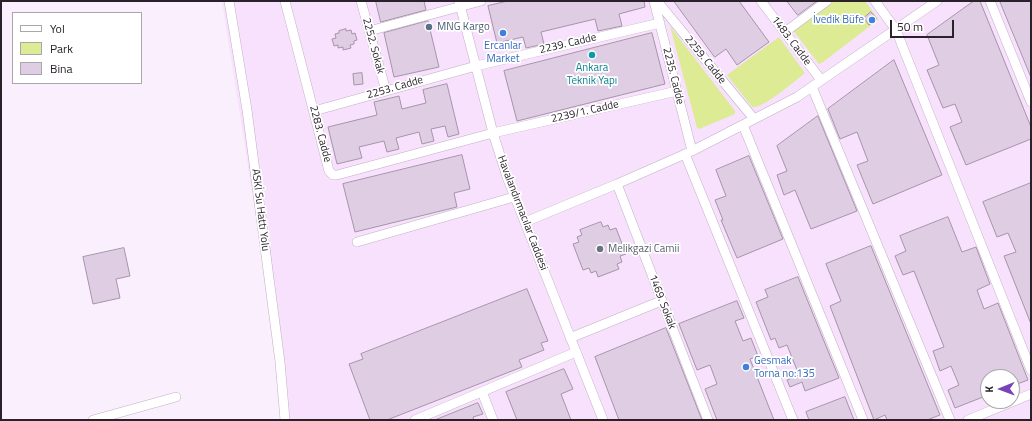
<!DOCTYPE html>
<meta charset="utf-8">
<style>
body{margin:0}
#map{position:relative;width:1032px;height:421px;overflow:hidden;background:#faeffc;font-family:"Titillium Web",sans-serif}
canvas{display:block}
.frame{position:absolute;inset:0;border:2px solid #29222a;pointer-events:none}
.legend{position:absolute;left:12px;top:12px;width:130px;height:72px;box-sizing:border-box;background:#fff;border:1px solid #a9a7aa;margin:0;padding:5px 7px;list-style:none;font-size:12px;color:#29222a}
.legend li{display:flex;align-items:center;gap:8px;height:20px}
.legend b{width:20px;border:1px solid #a9a7aa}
.north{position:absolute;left:980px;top:369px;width:40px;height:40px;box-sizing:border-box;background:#fff;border:1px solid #a9a7aa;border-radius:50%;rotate:269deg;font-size:11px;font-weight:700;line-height:16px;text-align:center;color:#29222a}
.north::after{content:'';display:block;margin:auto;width:14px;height:18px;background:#7a42b9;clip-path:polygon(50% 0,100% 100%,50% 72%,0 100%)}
.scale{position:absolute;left:890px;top:20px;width:64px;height:18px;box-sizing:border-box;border:2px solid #29222a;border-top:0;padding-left:5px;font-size:12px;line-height:14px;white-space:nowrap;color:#29222a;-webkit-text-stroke:3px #fff;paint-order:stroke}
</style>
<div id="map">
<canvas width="1032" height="421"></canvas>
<div class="frame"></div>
<ul class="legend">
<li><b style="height:5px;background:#fff"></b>Yol</li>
<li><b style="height:11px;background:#ddeb95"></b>Park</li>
<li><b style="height:11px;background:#dfcde3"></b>Bina</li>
</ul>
<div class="north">K</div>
<div class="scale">50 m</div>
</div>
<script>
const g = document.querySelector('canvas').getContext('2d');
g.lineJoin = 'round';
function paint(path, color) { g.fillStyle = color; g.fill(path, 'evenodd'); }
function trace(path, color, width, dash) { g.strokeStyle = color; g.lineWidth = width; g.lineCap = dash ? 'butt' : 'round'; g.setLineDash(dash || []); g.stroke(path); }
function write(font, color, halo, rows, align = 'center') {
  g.font = font + ' "Titillium Web",sans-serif'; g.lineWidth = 3.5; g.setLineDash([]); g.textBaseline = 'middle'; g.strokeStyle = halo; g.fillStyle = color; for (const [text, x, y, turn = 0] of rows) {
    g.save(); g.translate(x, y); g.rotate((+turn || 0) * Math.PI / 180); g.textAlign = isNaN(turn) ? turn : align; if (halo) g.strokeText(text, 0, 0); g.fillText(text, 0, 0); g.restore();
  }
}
const built = new Path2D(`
 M222,1H1031V420H288ZM988,377H1012V401H988Z`);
const green = new Path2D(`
 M829,1H865L878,19V20L823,62L819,64L792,29Z
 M670,26L735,111V114L699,129L697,128Z
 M779,37L805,73C795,81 763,109 752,107L727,75Z`);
const building = new Path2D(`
 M376,1H424L426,10L381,22Z
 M508,1H644L645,7L619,14L622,26L598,31L595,19L541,32L544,44L526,48L523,37L497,43L488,6Z
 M674,1H739L769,42L737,65L726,49L715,57Z
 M787,1H817L798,15Z
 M974,1H980L1031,127V139L966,165L950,127L962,122L955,104L943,108L927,70L939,65L927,35Z
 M1000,1H1031V77Z
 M871,12L877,19L869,25L864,18Z
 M428,21L439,67L394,77L384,33Z
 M346,29V31L351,30L352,34L355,33L357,40L354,41V44L350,45L351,48L343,50V47L338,48V45L334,46L332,39L336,38L335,34L339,33V31Z
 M652,33L665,84L517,121L504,71Z
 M894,60L942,175L873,204L857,165L868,161L857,132L840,139L828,109Z
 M362,73L363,84L354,85L353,74Z
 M447,84L459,134L448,137L445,126L431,129L434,141L422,144L419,132L396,138L399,149L387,152L384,141L359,147L362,158L337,164L328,127L377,115L374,102L399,96L402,109L426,103L423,90Z
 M818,116L857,211L811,229L795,190L784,195L777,175L787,171L777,146Z
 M462,155L470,189L454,193L457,207L355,232L343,184Z
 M749,156L783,239L737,258L721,220H723L715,200L726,196L716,170Z
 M1031,183V324L1004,256L1016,252L1008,233L997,237L983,202Z
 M948,217L962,252L976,247L990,284L977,290L984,309L998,303L1028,380L1012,386V377H988V395L955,408L948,390L959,385L951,366L940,371L933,351L944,347L914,271L903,275L895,256L906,251L900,236Z
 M601,222L603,227L608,225L610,230L616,228L626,254L620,256L622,262L617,264L619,269L598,277L596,271L591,273L589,268L583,270L573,244L579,242L577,237L582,235L580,230Z
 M871,246L940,415L927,420H887L885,415L874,420L830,306L841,301L826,264Z
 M124,248L130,276L116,279L120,298L93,304L83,257Z
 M798,277L839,378L805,391L802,382L790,387L787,380L799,375L787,345L779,348L775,338L771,340L756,302L768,297L765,290Z
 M527,289L548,341L541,343L544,350L519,360L522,367L387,420H370L349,364L363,359L361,354Z
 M737,301L744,318L735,321L743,341L751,338L758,356L750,359L774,420H717L705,389L717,384L710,365L697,370L679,324Z
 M666,328L702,420H619L595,357Z
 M564,369L573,389L561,394L571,420H517L506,392Z
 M845,397L854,420H809L806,412Z
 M478,403L483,414L473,417L474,420H435Z`);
const minor = new Path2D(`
 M229,1L247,110L280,362L285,420
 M285,1L329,171L333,175H337L493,133L677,91
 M361,1L386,91
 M459,1L493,133L507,177L603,420
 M654,1L692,151
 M657,1L754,119
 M761,1L821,80
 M875,1L896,30L1031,370
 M990,1L1031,102
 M369,31L481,1
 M785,32L827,1
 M812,87L950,420
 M314,111L476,66L660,23
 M743,125L863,420
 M685,154L793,420
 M617,184L708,420
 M525,222L617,184L692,151L797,97L937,1
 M357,242L514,197
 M570,338L661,301
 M482,392L493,420
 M93,420L176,397
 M415,420L576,352
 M968,420L1031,394`);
const markers = [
 [872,20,4,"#3f7fe0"],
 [429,27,4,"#5c6f8a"],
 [503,33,4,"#3f7fe0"],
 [592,55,4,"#0f9aa8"],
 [600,249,4,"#6b7280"],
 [746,367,4,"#3f7fe0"]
];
const shopNames = [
 ["İvedik Büfe",864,20],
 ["Ercanlar",503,46,"center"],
 ["Market",503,59,"center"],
 ["Gesmak",754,361,"left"],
 ["Torna no:135",754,374,"left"]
];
const serviceNames = [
 ["MNG Kargo",437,27]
];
const streetNames = [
 ["1483. Cadde",791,41,53],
 ["2239. Cadde",568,44,-13],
 ["2252. Sokak",373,46,75],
 ["2259. Cadde",705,60,51],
 ["2235. Cadde",673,76,76],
 ["2253. Cadde",395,88,-16],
 ["2239/1. Cadde",585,112,-13],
 ["2283. Cadde",320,134,75],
 ["ASKİ Su Hattı Yolu",260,210,83],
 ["Havalandırmacılar Caddesi",522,213,69],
 ["1469. Sokak",662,302,69]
];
const cultureNames = [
 ["Ankara",592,68],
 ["Teknik Yapı",592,81]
];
const worshipNames = [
 ["Melikgazi Camii",608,249]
];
paint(built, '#f8e1fd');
paint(green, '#ddeb95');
paint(building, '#dfcde3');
trace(building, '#a695a9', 1);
trace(minor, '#c2b0c5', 10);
trace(minor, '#fff', 9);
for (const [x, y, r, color] of markers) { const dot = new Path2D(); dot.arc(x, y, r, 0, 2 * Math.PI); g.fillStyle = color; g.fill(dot); trace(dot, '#fff', 1.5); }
write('11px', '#366cbe', '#fff', shopNames, 'right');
write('11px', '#4e5e75', '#fff', serviceNames, 'left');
write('11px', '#29222a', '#fff', streetNames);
write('11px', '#0d838f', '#fff', cultureNames);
write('11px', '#5b616d', '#fff', worshipNames, 'left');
</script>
